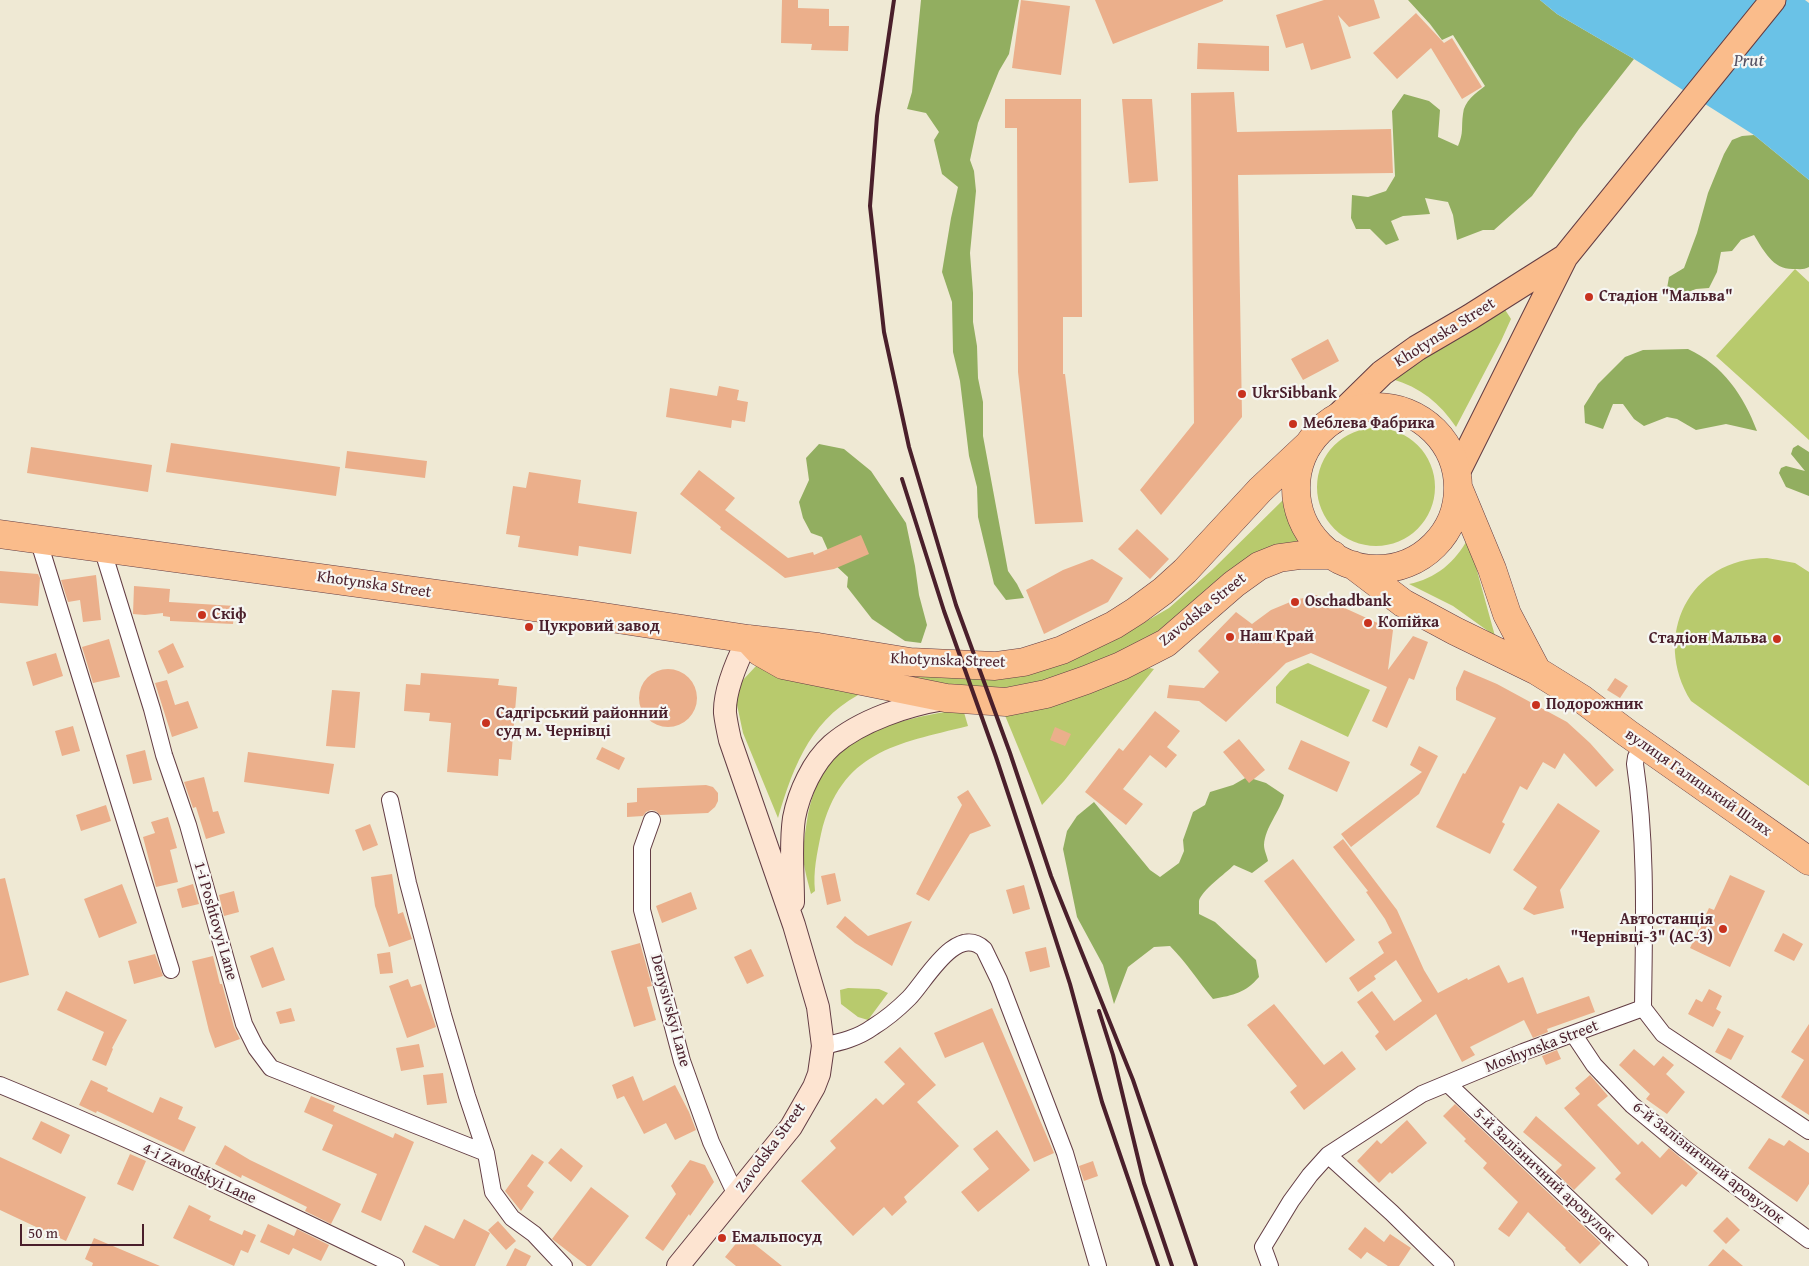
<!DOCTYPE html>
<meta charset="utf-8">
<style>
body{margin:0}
#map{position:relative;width:1809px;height:1266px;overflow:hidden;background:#efe9d4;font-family:"Gentium Book Plus",serif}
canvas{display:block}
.scale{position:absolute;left:20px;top:1224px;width:124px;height:22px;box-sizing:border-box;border:2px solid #4a1f2b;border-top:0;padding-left:6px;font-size:15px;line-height:18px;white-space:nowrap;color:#4a1f2b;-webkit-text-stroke:4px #f6f6f2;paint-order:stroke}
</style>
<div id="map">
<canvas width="1809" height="1266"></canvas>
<div class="scale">50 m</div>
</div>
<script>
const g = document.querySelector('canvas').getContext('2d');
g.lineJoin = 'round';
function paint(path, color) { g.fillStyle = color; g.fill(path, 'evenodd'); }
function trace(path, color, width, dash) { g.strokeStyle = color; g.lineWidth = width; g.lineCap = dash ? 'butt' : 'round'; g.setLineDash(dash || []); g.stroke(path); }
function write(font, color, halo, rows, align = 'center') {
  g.font = font + ' "Gentium Book Plus",serif'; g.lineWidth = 4.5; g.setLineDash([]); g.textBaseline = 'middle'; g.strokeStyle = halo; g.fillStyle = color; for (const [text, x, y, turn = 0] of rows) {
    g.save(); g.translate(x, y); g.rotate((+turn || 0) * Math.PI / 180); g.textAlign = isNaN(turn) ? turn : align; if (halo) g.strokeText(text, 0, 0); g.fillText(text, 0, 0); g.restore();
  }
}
const green = new Path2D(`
 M1795,269L1809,282V440L1716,356Z
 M1504,308L1511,319L1501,341L1456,427C1440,403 1420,387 1392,379Z
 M1317 487a59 59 0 1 1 118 0a59 59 0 1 1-118 0Z
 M1285,498C1287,514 1291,528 1300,541L1281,545L1176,621L1122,652L1044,684L992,691L893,681L783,649L894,667L1116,639L1169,608L1212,570Z
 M1468,538L1495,636L1453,606L1409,584C1435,579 1456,562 1468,538Z
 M1767,558L1795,563L1809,572V786L1691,701C1651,637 1689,558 1767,558Z
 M1308,663L1370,690L1348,737L1276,703V687L1290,671Z
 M756,666L868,690C813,715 794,763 778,818L743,733L736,700L738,689L742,681Z
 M1150,668L1154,669L1064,781L1042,805L1004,713L1022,710Z
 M963,709L968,726C896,744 841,751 821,834C817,854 813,871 815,891L811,894C808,882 804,869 803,856C803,842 806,828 808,814C812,796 819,773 833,759C864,725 920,716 963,709Z
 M848,988L879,989L888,993L868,1020L858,1017L841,1004L840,990Z`);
const forest = new Path2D(`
 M921,0H1019L1009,54L999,71L978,123L970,160L974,171L976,191L970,253L973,293V322L977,346L978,378L983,402V436L1008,571L1017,584L1024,598L1006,600L994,584L978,517L977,487L969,456L960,381L953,352L952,302L942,272L951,218L958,187L942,174L934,140L939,132L926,113L907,109L912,92Z
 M1408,0H1540L1557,14L1634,59L1579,129L1532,196L1494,230H1483L1457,240L1453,215L1448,202L1425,198L1430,214L1403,216L1391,221L1399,240L1386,245L1370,229H1356L1351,218L1352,195L1368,197L1386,191L1395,176L1392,111L1404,94L1429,101L1440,110L1438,137L1458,146C1464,132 1461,128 1463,114C1464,101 1476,93 1485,86L1453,35L1442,40L1430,24Z
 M1754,135L1809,180V267C1804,270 1799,269 1794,269C1773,270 1764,251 1754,235L1741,240L1732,251L1721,252L1717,272L1709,288L1696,289L1683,294H1666L1669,277L1684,268L1697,233L1708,193L1724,154L1732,140L1742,136Z
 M1688,349C1723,365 1744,396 1757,431L1726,424L1696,430L1677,419L1667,417L1644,426L1634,419L1623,404H1613L1603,429L1585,423L1584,406L1598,384L1625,357L1643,350Z
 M819,444L844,449L871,471L906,523L915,566L919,595L927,625L921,643L905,641L872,619L847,587L848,577L834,564L822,537L811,533L803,518L799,502L809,480L806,458Z
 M1798,445L1809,452V496L1786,487L1779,473L1781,468L1786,466L1805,471L1791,454L1793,448Z
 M1247,777L1266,783L1284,795C1280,812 1265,827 1264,845C1264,850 1267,856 1268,861L1252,873L1234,865C1226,873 1201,891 1199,901C1199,905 1199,910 1199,914L1215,922L1256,960L1259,977C1245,993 1234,995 1213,999C1198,981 1186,962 1170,946L1154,947L1128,967L1114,1004L1103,965L1077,917L1063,849L1067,831L1077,816L1094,802L1150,870L1160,877L1179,863L1184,851L1183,840L1193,812L1205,805L1210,792L1233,785Z`);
const water = new Path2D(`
 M1540,0H1805L1809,3V180L1754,135L1634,59L1557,14Z`);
const building = new Path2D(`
 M782,0H798V8L829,9V26H849L848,51L811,50L812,44L781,43Z
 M1021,0L1070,6L1061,75L1012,68Z
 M1095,0H1223V1L1113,44Z
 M1324,0H1374L1380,18L1349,27L1338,15L1351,58L1311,70L1303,43L1286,48L1276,15Z
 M1416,13L1444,43L1452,38L1482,87L1462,99L1431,48L1397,79L1373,53Z
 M1198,43L1269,46V71L1197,69Z
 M1234,92L1237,132L1391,129L1393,173L1238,175L1242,417L1161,515L1140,490L1194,423L1191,93Z
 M1005,99H1081L1082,317H1063V374H1065L1083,522L1035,524L1018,372L1017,128H1005Z
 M1122,99H1152L1158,181L1129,183Z
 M1328,339L1339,361L1303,380L1291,359Z
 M719,386L739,390L737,400L748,402L745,422L732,420L731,428L666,417L670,388L717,396Z
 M171,443L340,467L336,496L166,472Z
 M31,447L152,465L148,492L27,473Z
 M347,451L427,461L425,478L345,468Z
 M699,470L735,498L725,510L788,558L813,552L814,555L861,535L869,554L834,569L785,578L720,529L721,527L680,494Z
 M529,472L581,480L578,503L637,512L631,554L579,546L578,556L518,547L520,536L506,534L513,486L526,488Z
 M1137,529L1169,559L1150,579L1118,549Z
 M1092,559L1123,578L1108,602L1044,634L1026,590L1063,570Z
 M0,571L38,574L40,578L38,606L0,603Z
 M96,575L101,620L83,622L80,600L68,602L61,580Z
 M134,586L170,589L169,602L235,606L233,624L170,621V617L163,616V613L145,615L133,614Z
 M1316,595L1393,630L1388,670L1413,636L1428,642L1414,680L1409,678L1387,728L1372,721L1387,687L1311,653L1286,663L1226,722L1199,701L1167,698L1169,685L1204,688L1219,672L1198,651L1236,612L1252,624L1271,610L1295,600Z
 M109,639L120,677L93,683L82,647Z
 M173,643L184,667L168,674L158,651Z
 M56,653L63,676L33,686L26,662Z
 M639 698a29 29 0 1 1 58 0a29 29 0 1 1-58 0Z
 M1464,670L1497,684L1567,722L1590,743L1614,770L1596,787L1564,753L1555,769L1543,762L1527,790L1520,786L1502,822L1505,824L1490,854L1436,827L1463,773L1465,774L1496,718L1456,700V688Z
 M421,673L499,679L498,685L517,687L511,760L499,759L498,776L447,772L451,723L429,721L430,713L404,711L406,684L420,685Z
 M1615,678L1628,686L1620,698L1607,690Z
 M167,680L175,705L188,701L198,728L172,737L155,683Z
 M332,690L360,692L355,748L326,746Z
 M1155,711L1180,731L1167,747L1177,755L1166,768L1150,755L1123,789L1143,804L1126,825L1085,792L1119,748L1123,751Z
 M73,726L80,751L62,756L55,731Z
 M1055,727L1071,734L1065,746L1050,740Z
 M1239,739L1265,770L1249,783L1223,752Z
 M1301,740L1350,762L1337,792L1288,769Z
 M1419,746L1438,756L1419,794L1351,847L1341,834L1422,772L1410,765Z
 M602,747L625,758L619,770L596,759Z
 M145,750L152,780L133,784L126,755Z
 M248,752L334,764L329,794L244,782Z
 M204,777L213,812L218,811L225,833L206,839L196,807L193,808L184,782Z
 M706,785L713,787L718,793V801L715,807L708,813L660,815L656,811L651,810L646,812L643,816L627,817V803L637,802V788Z
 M968,790L991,826L970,834L929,901L916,894L962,805L957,797Z
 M1558,803L1600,831L1560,890L1564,908L1534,915L1523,909L1537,887L1513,870Z
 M106,805L111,821L81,831L76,815Z
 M168,817L177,848L170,850L178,882L156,887L143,837L155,833L151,822Z
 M370,824L378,845L363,851L355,830Z
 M1343,839L1397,910L1424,970L1438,993L1467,978L1468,980L1499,965L1508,983L1523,977L1537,1014L1589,996L1595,1012L1547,1029L1548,1032L1533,1038L1524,1020L1470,1047L1475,1055L1462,1062L1436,1014L1386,1051L1375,1036L1379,1032L1357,1002L1372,991L1394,1021L1422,1001L1396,960L1374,976L1376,979L1358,992L1349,978L1384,953L1378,942L1392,933L1385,919L1366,892L1368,891L1333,847Z
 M1293,859L1355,940L1326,963L1264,881Z
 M835,873L841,901L827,905L821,876Z
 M392,874L398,914L403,912L412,939L389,947L375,906L371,877Z
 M1730,875L1765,891L1730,967L1690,948L1709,908L1714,910Z
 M5,878L29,975L0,983V879Z
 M122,884L137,923L99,938L84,899Z
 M193,884L199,904L182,908L177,889Z
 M1024,885L1030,909L1013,914L1006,890Z
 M234,891L239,912L224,916L219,895Z
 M691,892L697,909L662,923L656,906Z
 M845,916L868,936L912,921L892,966L855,943L836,927Z
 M1783,933L1803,944L1794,961L1774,951Z
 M640,943L652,986L647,987L656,1020L634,1027L611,951Z
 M273,947L285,980L262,988L250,956Z
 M1046,947L1050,967L1030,972L1025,952Z
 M751,949L764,976L747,984L734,957Z
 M390,952L393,973L380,974L377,954Z
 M155,954L163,976L134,984L128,961Z
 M213,956L220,984H222L234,1027L240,1039L215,1048L209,1031L192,961Z
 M408,979L411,987L421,984L436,1027L407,1038L389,986Z
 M1709,989L1722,996L1716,1009L1721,1012L1713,1027L1688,1014L1696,999L1702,1002Z
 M66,991L127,1020L112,1048L113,1049L106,1066L92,1060L104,1032L57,1010Z
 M1274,1004L1324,1065L1342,1051L1356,1069L1304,1110L1290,1092L1297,1086L1247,1025Z
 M291,1008L295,1021L280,1024L276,1012Z
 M992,1008L1054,1153L1034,1162L983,1042L945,1058L934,1033Z
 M1809,1024V1115L1781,1097L1804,1060L1791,1052Z
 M1728,1028L1744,1036L1731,1060L1715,1052Z
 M419,1044L424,1067L401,1071L396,1048Z
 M900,1047L936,1085L917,1102L959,1146L904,1197L907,1202L892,1216L884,1207L853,1236L801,1181L836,1148L830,1141L876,1098L883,1105L905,1084L884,1062Z
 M1634,1049L1654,1066L1663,1056L1674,1065L1666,1074L1685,1092L1667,1114L1646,1099L1650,1094L1619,1065Z
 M1557,1050L1561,1059L1546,1065L1542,1056Z
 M443,1073L447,1103L427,1105L423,1075Z
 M1590,1075L1608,1096L1597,1105L1638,1145L1642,1141L1660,1158L1669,1148L1698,1173L1686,1187L1682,1184L1652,1215L1615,1179L1621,1173L1564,1108L1580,1094L1575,1088Z
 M633,1076L643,1101L675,1085L689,1112L696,1130L675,1140L666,1123L644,1134L624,1096L617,1099L612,1085Z
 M91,1080L108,1088L107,1091L153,1113L160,1097L183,1107L178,1119L196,1127L184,1152L97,1111L96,1113L79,1105Z
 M311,1096L335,1106L333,1111L393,1138L395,1133L414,1142L381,1221L361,1212L377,1174L322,1150L333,1125L304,1112Z
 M1455,1104L1601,1243L1580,1264L1565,1249L1566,1248L1528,1212L1509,1237L1498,1229L1518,1202L1483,1168L1487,1163L1464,1141L1466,1139L1443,1116Z
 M1536,1116L1596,1168L1574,1190L1555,1172L1562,1165L1523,1132Z
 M1407,1120L1427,1143L1392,1174L1390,1172L1379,1183L1357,1161L1377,1140L1381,1144Z
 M41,1121L70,1135L61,1154L32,1139Z
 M997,1130L1030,1170L978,1212L961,1192L989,1169L973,1149Z
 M1769,1138L1784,1146L1789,1140L1809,1153V1184L1797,1202L1748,1168Z
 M225,1145L250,1160L341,1204L331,1224L305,1211L307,1207L242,1175L241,1178L215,1164Z
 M561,1148L583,1166L571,1182L548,1163Z
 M130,1154L146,1161L133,1191L117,1184Z
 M532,1154L544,1162L527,1186L534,1192L521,1211L505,1191Z
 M0,1157L86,1197L66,1241L0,1210Z
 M690,1160L705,1165L714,1182L690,1216L689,1214L663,1251L645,1238L676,1194L671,1186Z
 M1093,1161L1098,1176L1084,1181L1079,1166Z
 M591,1187L629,1216L591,1266H587L552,1239Z
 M189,1205L211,1216L209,1220L242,1235L244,1230L256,1235L248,1253L241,1250L234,1266L173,1238Z
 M1727,1217L1740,1230L1726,1244L1713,1231Z
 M464,1219L490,1233L475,1266H440L412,1252L425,1225L454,1239Z
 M498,1221L516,1241L506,1250L488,1230Z
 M268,1224L294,1236L297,1229L329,1245L321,1261L293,1248L289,1255L260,1242Z
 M1365,1227L1384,1242L1390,1234L1411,1248L1399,1266H1388L1367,1252L1361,1259L1348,1249Z
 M743,1235L782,1266H736L725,1257Z
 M94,1238L160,1266H92L93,1263L85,1259Z
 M515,1248L531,1256L526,1266H506Z
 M1723,1249L1743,1266H1708Z`);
const street = new Path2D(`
 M38,539L171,970
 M102,548L152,709L164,755L188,825L244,1024L256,1048L271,1068L486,1153
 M390,800L408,883L443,1015L467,1096L486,1153L493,1192L512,1218L534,1234L564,1266
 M652,820L642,848V910L682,1061L711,1142L736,1195
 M1643,1008L1663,1034L1809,1131
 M1574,1035L1594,1065L1632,1105L1684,1148L1809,1240
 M823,1046C841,1042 858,1038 873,1027C886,1019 899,1008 909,998C925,982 956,923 984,949L999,980L1065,1153L1098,1266
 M1448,1084L1640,1266
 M0,1085C134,1140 266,1203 396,1266
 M1328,1155L1392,1213L1446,1266
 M1270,1266L1263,1247L1291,1201L1310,1175L1328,1155L1422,1094L1523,1052L1643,1008C1644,927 1647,845 1635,764L1636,757L1645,745`);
const secondary = new Path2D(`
 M793,902C793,874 790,845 794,818C799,792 813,762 832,745C861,720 908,705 944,699
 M678,1266L791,1127L814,1087L819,1074L823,1046L818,1007L794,925L730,740C728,731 726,722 725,713C724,690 738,659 748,639`);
const primary = new Path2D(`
 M1333,421L1382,373L1417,348L1470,317L1565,257
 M1457,473L1565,257L1773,0`);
const highway = new Path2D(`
 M1296 488a81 81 0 1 1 162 0a81 81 0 1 1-162 0Z
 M1458,487L1492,569L1507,614L1537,671
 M0,534L591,615L748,639L818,647L910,662L995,666L1024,662L1062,650L1114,625L1136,611L1163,591L1185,571L1260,490L1309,444
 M1353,565L1403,603L1455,631L1537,671L1582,699L1627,733L1809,861
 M748,639L760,652L783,665L946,698L1006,702L1046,694L1086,680L1121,666L1166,643L1234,584L1259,566L1279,558L1301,555H1333`);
const rail = new Path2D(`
 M894,0L877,116L870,206L884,332L909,447L956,605L1010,753L1051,876L1133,1080L1196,1266
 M902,479L944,611L996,757L1033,869L1070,984L1102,1102L1158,1266
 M1099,1011L1113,1055L1144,1183L1172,1266`);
const markers = [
 [1589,297,5,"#c8321e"],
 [1242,394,5,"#c8321e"],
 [1293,424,5,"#c8321e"],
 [1295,602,5,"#c8321e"],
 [202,615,5,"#c8321e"],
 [1368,623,5,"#c8321e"],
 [529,627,5,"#c8321e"],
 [1230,637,5,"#c8321e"],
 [1777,639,5,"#c8321e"],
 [1536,705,5,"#c8321e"],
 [486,723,5,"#c8321e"],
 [1723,929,5,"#c8321e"],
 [722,1238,5,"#c8321e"]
];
const poiNames = [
 ["Стадіон \"Мальва\"",1599,297],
 ["UkrSibbank",1252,394],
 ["Меблева Фабрика",1303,424],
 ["Oschadbank",1305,602],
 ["Скіф",212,615],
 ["Копійка",1378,623],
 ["Цукровий завод",539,627],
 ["Наш Край",1240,637],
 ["Стадіон Мальва",1767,639,"right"],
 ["Подорожник",1546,705],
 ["Садгірський районний",496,714],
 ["суд м. Чернівці",496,732],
 ["Автостанція",1713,920,"right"],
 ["\"Чернівці-3\" (АС-3)",1713,938,"right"],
 ["Емальпосуд",732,1238]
];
const streetNames = [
 ["Khotynska Street",1445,333,-32],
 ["Khotynska Street",374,585,8],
 ["Zavodska Street",1203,610,-39],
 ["Khotynska Street",948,661,2],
 ["вулиця Галицький Шлях",1698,783,35],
 ["1-i Poshtovyi Lane",215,921,74],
 ["Denysivskyi Lane",670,1011,75],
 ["Moshynska Street",1542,1047,-21],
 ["Zavodska Street",771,1148,-54],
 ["6-й Залізничний аровулок",1708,1163,38],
 ["4-i Zavodskyi Lane",199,1174,25],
 ["5-й Залізничний аровулок",1544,1175,43]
];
const waterNames = [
 ["Prut",1749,61]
];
paint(green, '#b8ca6d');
paint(forest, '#92ae60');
paint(water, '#6ac2e7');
paint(building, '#ebaf8b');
trace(street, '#633d44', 18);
trace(secondary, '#633d44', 24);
trace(primary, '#633d44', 27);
trace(highway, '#633d44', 29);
trace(street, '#fff', 16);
trace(secondary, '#fde4d1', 22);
trace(primary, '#fabc8b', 25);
trace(highway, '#fabc8b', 28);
trace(rail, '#4a1f2b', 4);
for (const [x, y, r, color] of markers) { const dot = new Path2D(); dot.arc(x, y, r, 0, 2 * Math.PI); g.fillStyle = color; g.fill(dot); trace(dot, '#f6f6f2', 2); }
write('bold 16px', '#4a1f2b', '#f6f6f2', poiNames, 'left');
write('16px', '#4a1f2b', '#f6f6f2', streetNames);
write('italic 18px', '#545063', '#f6f6f2', waterNames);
</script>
